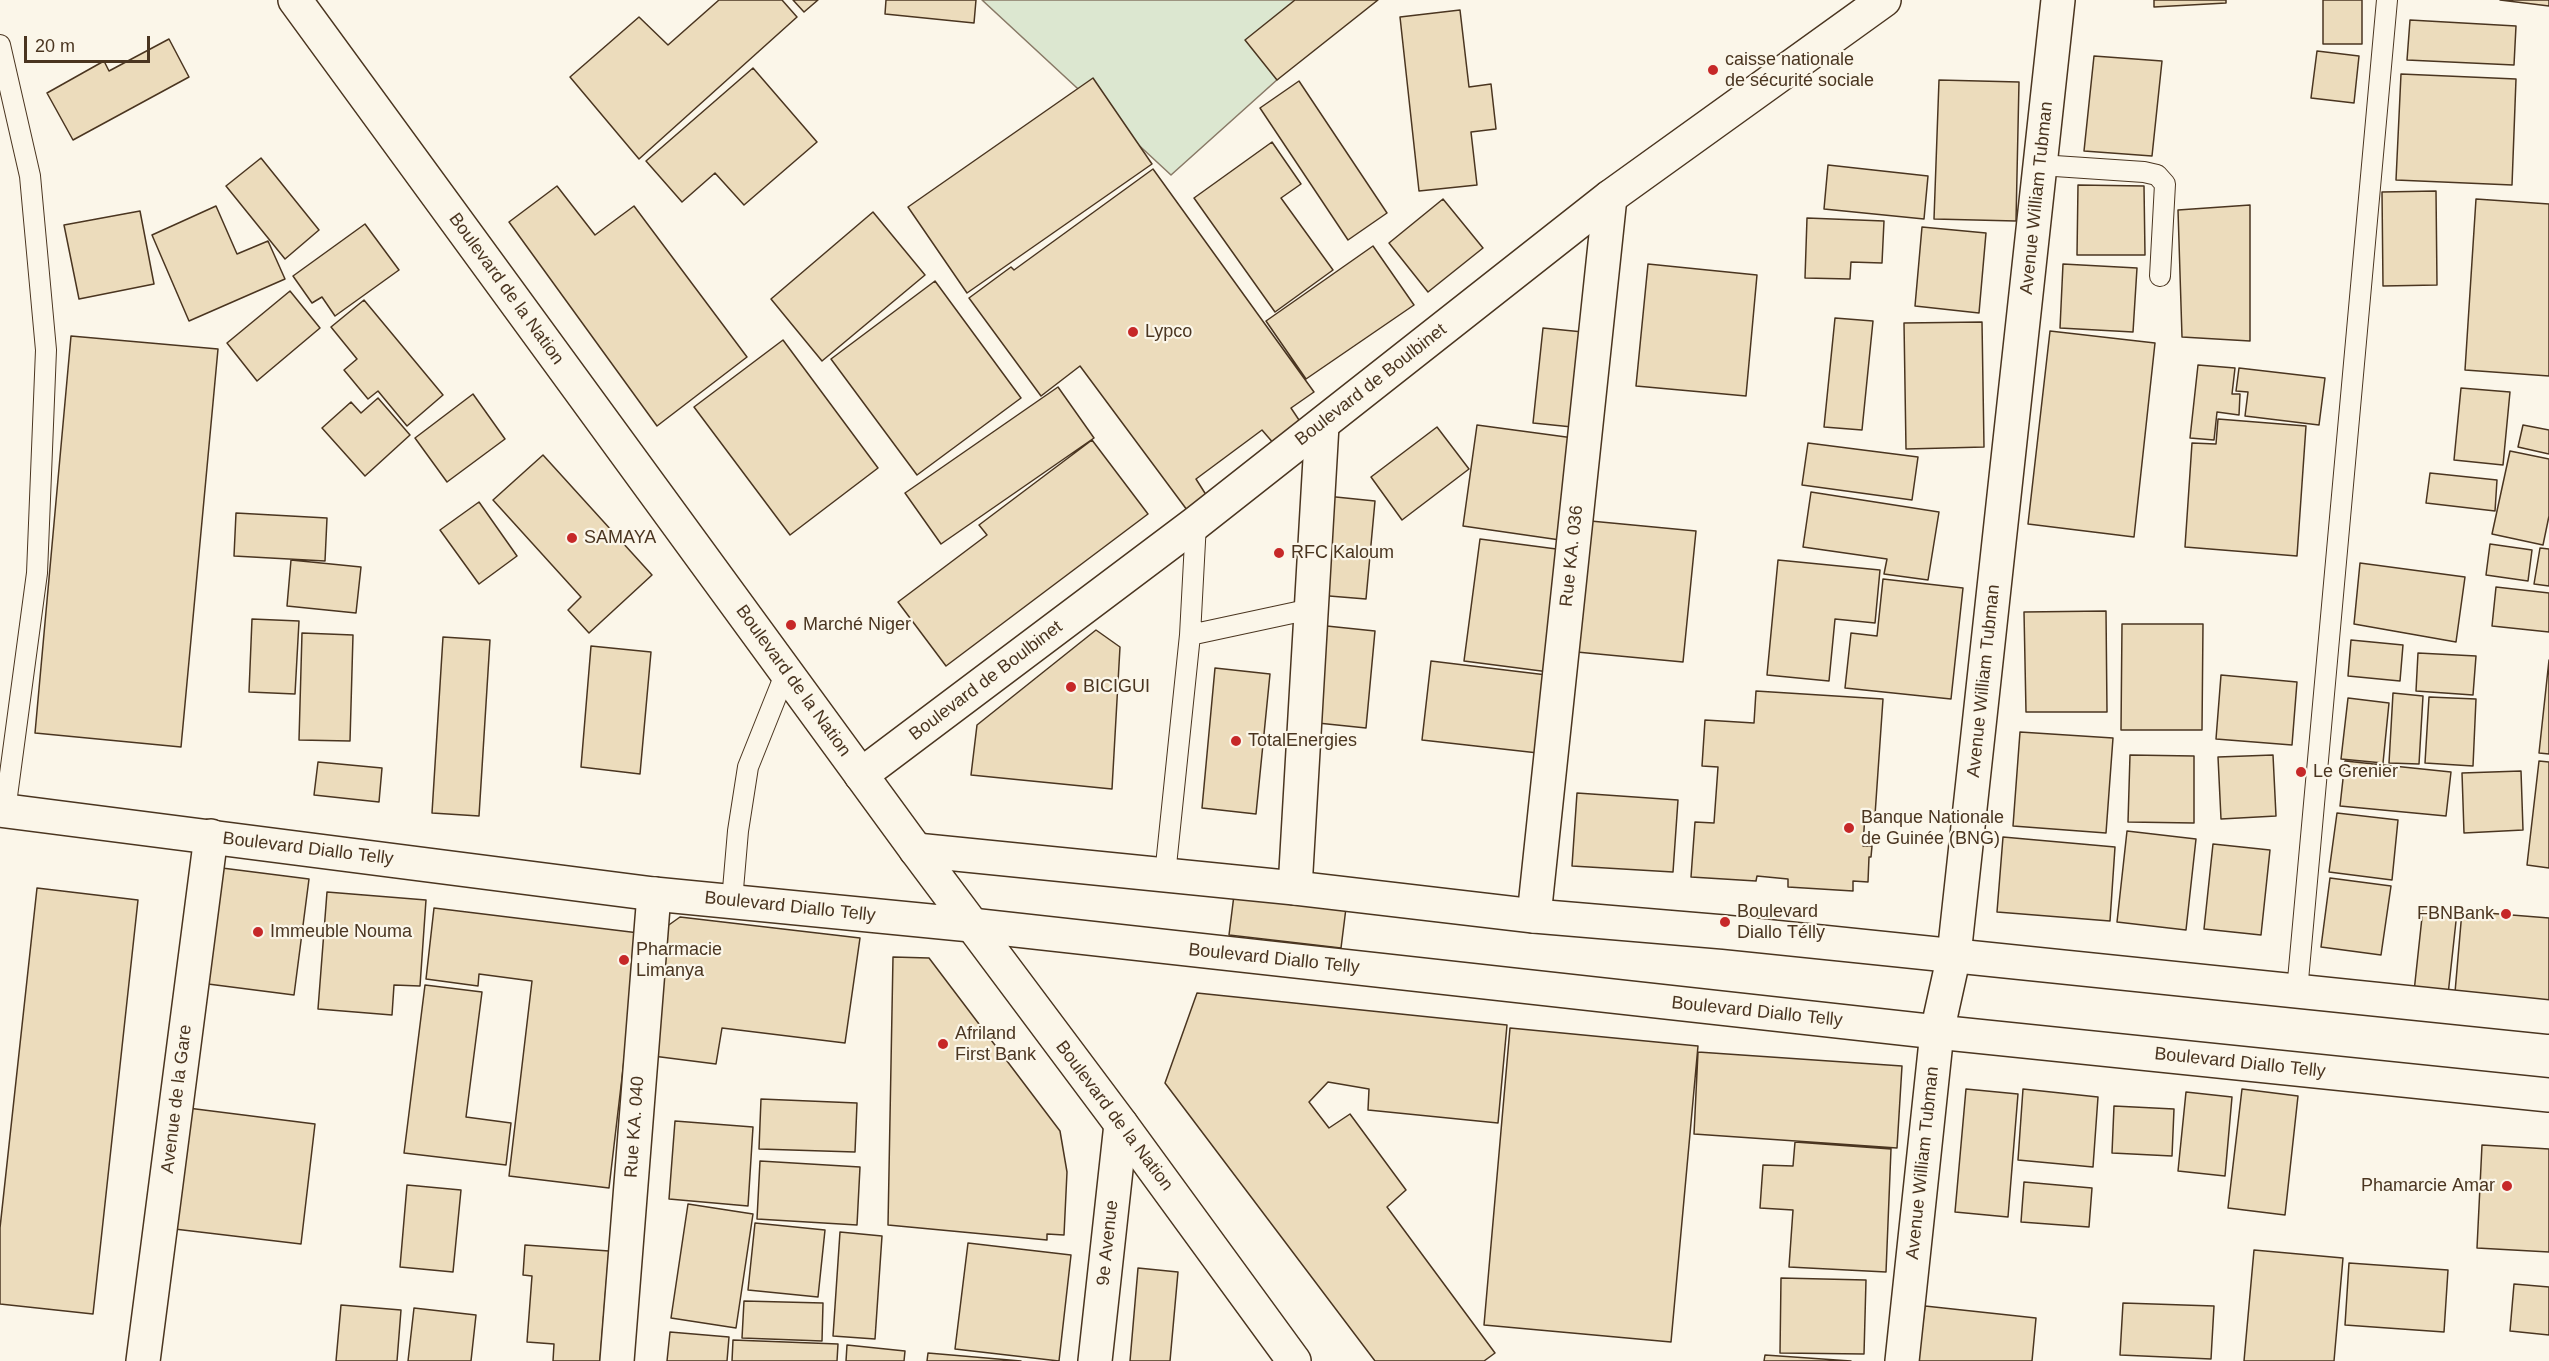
<!DOCTYPE html>
<meta charset="utf-8">
<style>
body{margin:0}
#map{position:relative;width:2549px;height:1361px;overflow:hidden;background:#fbf6e9;font-family:Helvetica,sans-serif}
canvas{display:block}
.scale{position:absolute;left:24px;top:36px;width:126px;height:27px;box-sizing:border-box;border:3px solid #4a3520;border-top:0;padding-left:8px;font-size:18px;line-height:21px;white-space:nowrap;color:#4a3520;-webkit-text-stroke:4px #fbf6e9;paint-order:stroke}
</style>
<div id="map">
<canvas width="2549" height="1361"></canvas>
<div class="scale">20 m</div>
</div>
<script>
const g = document.querySelector('canvas').getContext('2d');
g.lineJoin = 'round';
function paint(path, color) { g.fillStyle = color; g.fill(path, 'evenodd'); }
function trace(path, color, width, dash) { g.strokeStyle = color; g.lineWidth = width; g.lineCap = dash ? 'butt' : 'round'; g.setLineDash(dash || []); g.stroke(path); }
function write(font, color, halo, rows, align = 'center') {
  g.font = font + ' Helvetica,sans-serif'; g.lineWidth = 4.5; g.setLineDash([]); g.textBaseline = 'middle'; g.strokeStyle = halo; g.fillStyle = color; for (const [text, x, y, turn = 0] of rows) {
    g.save(); g.translate(x, y); g.rotate((+turn || 0) * Math.PI / 180); g.textAlign = isNaN(turn) ? turn : align; if (halo) g.strokeText(text, 0, 0); g.fillText(text, 0, 0); g.restore();
  }
}
const green = new Path2D(`
 M982,0H1366L1171,175Z`);
const building = new Path2D(`
 M719,0H782L797,17L639,159L570,77L639,17L668,45Z
 M793,0H818L804,12Z
 M886,0H976L974,23L885,14Z
 M1295,0H1378L1277,80L1245,40Z
 M2154,0H2226V3L2154,7Z
 M2323,0H2362V44H2323Z
 M2500,0H2549V6Z
 M1460,10L1469,87L1491,84L1496,129L1471,132L1477,185L1419,191L1400,17Z
 M2410,20L2516,26L2514,65L2407,60Z
 M169,39L189,77L73,140L47,93L104,61L109,71Z
 M2317,51L2359,56L2354,103L2311,98Z
 M2094,56L2162,61L2152,156L2084,151Z
 M753,68L817,142L744,205L715,173L682,202L646,161Z
 M2401,74L2516,79L2512,185L2396,180Z
 M1093,78L1152,164L967,293L908,207Z
 M1939,80L2019,82L2016,221L1934,219Z
 M1299,81L1387,213L1348,240L1260,108Z
 M1272,142L1301,184L1281,198L1333,270L1275,312L1194,198Z
 M261,158L319,230L285,259L226,186Z
 M1828,165L1928,176L1924,219L1824,209Z
 M1153,169L1314,392L1291,408L1307,432L1281,452L1262,430L1196,479L1210,501L1190,514L1080,366L1041,396L969,298L1011,267L1014,270Z
 M2078,185L2144,186L2145,255H2077Z
 M557,186L595,235L634,206L747,357L657,426L509,222Z
 M2436,191L2437,285L2383,286L2382,192Z
 M1443,199L1483,248L1428,292L1389,243Z
 M2476,199L2549,204V376L2465,370Z
 M2250,205V341L2182,337L2178,210Z
 M216,206L237,254L268,241L285,279L189,321L152,235Z
 M140,211L154,284L79,299L64,225Z
 M873,212L925,275L822,361L771,299Z
 M1807,218L1884,221L1882,263L1851,262L1850,279L1805,278Z
 M365,224L399,270L335,316L322,297L312,303L293,276Z
 M1922,227L1986,233L1979,313L1915,306Z
 M1373,246L1414,305L1306,379L1266,321Z
 M1648,264L1757,275L1746,396L1636,386Z
 M2063,264L2137,268L2133,332L2060,328Z
 M935,281L1021,398L917,475L831,359Z
 M290,291L320,328L257,381L227,343Z
 M364,300L443,395L407,426L378,391L368,399L344,370L357,359L331,327Z
 M1835,318L1873,321L1862,430L1824,427Z
 M1982,322L1984,447L1906,449L1904,323Z
 M1543,328L1593,333L1582,428L1533,423Z
 M2050,331L2155,343L2134,537L2028,524Z
 M71,336L218,349L181,747L35,733Z
 M783,340L878,468L790,535L694,407Z
 M2198,365L2235,368L2232,394H2240L2239,415L2217,412L2214,440L2190,438Z
 M2239,368L2325,378L2319,425L2245,416L2248,392L2236,391Z
 M1058,387L1094,438L941,544L905,493Z
 M2461,388L2510,392L2503,465L2454,460Z
 M473,394L505,439L447,482L415,438Z
 M378,398L410,435L365,476L322,428L351,402L361,413Z
 M2218,419L2306,426L2297,556L2185,547L2192,443L2216,444Z
 M1477,425L1581,439L1567,541L1463,526Z
 M2523,425L2549,430V454L2518,447Z
 M1437,427L1469,469L1402,520L1371,477Z
 M1092,440L1148,514L946,666L898,602L987,535L979,525Z
 M1808,443L1918,457L1912,500L1802,485Z
 M2510,451L2549,459V516L2543,545L2492,534Z
 M543,455L652,575L589,633L568,610L581,597L493,500Z
 M2430,473L2497,480L2495,511L2426,503Z
 M1811,492L1939,512L1928,580L1884,574L1887,559L1803,547Z
 M1326,496L1375,501L1366,599L1317,595Z
 M479,502L517,556L479,584L440,530Z
 M236,513L327,518L325,561L234,556Z
 M1580,520L1696,531L1683,662L1566,651Z
 M1480,539L1564,550L1549,672L1464,661Z
 M2490,544L2532,550L2528,581L2486,575Z
 M2540,548L2549,549V586L2534,584Z
 M291,560L361,567L356,613L287,606Z
 M1778,560L1880,570L1875,623L1835,619L1829,681L1767,675Z
 M2360,563L2465,577L2456,642L2354,624Z
 M1883,579L1963,588L1951,699L1845,688L1851,633L1877,636Z
 M2496,587L2549,593V632L2492,626Z
 M2106,611L2107,712H2026L2024,612Z
 M252,619L299,621L295,694L249,692Z
 M2122,624H2203L2202,730H2121Z
 M1317,625L1375,631L1366,728L1308,722Z
 M1096,630L1120,647L1112,789L971,775L977,725Z
 M302,633L353,635L350,741L299,740Z
 M443,637L490,640L479,816L432,813Z
 M2351,640L2403,645L2400,681L2348,676Z
 M591,646L651,652L640,774L581,767Z
 M2418,653L2476,656L2473,695L2416,691Z
 M2549,660V754L2539,753Z
 M1431,661L1555,676L1547,754L1422,740Z
 M1215,668L1270,674L1256,814L1202,808Z
 M2221,675L2297,682L2292,745L2216,739Z
 M1756,691L1883,699L1875,815L1865,814L1863,846H1872L1871,857H1869L1868,882L1853,881V891L1788,887V879L1757,876L1756,881L1691,877L1695,822L1714,823L1718,767L1702,766L1705,720L1754,723Z
 M2393,693L2423,696L2419,764L2389,763Z
 M2429,697L2476,699L2473,766L2425,763Z
 M2348,698L2389,703L2383,763L2341,759Z
 M2020,732L2113,738L2106,833L2013,826Z
 M2130,755L2194,756V823L2128,822Z
 M2273,755L2276,816L2221,819L2218,757Z
 M2345,761L2451,772L2446,816L2340,806Z
 M2539,761L2549,762V868L2527,865Z
 M318,762L382,768L379,802L314,795Z
 M2521,771L2523,830L2464,833L2462,773Z
 M1577,793L1678,800L1673,872L1572,866Z
 M2337,813L2398,820L2392,880L2329,872Z
 M2127,831L2196,839L2186,930L2117,922Z
 M2003,837L2115,847L2110,921L1997,912Z
 M2213,844L2270,850L2261,935L2204,929Z
 M222,868L309,879L294,995L208,984Z
 M2330,878L2391,886L2381,955L2321,947Z
 M37,888L138,900L93,1314L0,1304V1228Z
 M327,892L426,900L420,986L394,985L392,1015L318,1009Z
 M1234,895L1346,908L1341,948L1229,935Z
 M434,908L639,933L609,1188L509,1176L532,981L479,974L478,986L426,979Z
 M2423,908L2457,912L2447,1004L2413,1001Z
 M2462,911L2549,918V1012L2454,1004Z
 M680,917L860,938L845,1043L722,1028L716,1064L645,1055L666,927Z
 M893,957L929,958L1060,1131L1067,1172L1064,1235L1047,1234V1240L888,1225Z
 M425,985L482,992L466,1117L511,1123L506,1165L404,1153Z
 M1197,993L1507,1025L1498,1123L1368,1110L1369,1089L1328,1082L1309,1102L1329,1128L1350,1114L1406,1190L1387,1207L1495,1353L1484,1361H1375L1165,1083Z
 M1510,1028L1698,1046L1671,1342L1484,1325Z
 M1698,1052L1902,1066L1897,1148L1694,1134Z
 M1966,1089L2018,1094L2008,1217L1955,1212Z
 M2023,1089L2098,1097L2093,1167L2018,1160Z
 M2242,1089L2298,1096L2285,1215L2228,1208Z
 M2186,1092L2232,1097L2225,1176L2178,1171Z
 M761,1099L857,1103L855,1152L759,1149Z
 M2114,1106L2174,1109L2172,1156L2112,1153Z
 M180,1107L315,1124L301,1244L166,1228Z
 M675,1121L753,1127L748,1206L669,1199Z
 M1795,1142L1891,1149L1886,1272L1789,1267L1793,1210L1760,1208L1763,1165L1793,1166Z
 M2482,1145L2549,1149V1252L2477,1248Z
 M760,1161L860,1167L857,1225L757,1219Z
 M2024,1182L2092,1188L2089,1227L2021,1222Z
 M407,1185L461,1190L453,1272L400,1267Z
 M688,1204L753,1214L736,1328L671,1318Z
 M755,1223L825,1230L818,1297L748,1290Z
 M840,1232L882,1236L875,1339L833,1336Z
 M968,1243L1071,1255L1059,1361L955,1349Z
 M525,1245L609,1251L600,1361H553L554,1344L527,1342L532,1276L523,1275Z
 M2254,1250L2343,1258L2334,1361H2244Z
 M2349,1263L2448,1270L2444,1332L2345,1325Z
 M1138,1268L1178,1272L1170,1361H1130Z
 M1781,1278L1866,1280L1864,1354L1780,1353Z
 M2514,1284L2549,1287V1335L2510,1331Z
 M744,1301L823,1303L822,1341L742,1338Z
 M2123,1303L2214,1306L2211,1359L2120,1355Z
 M341,1305L401,1310L397,1361H336Z
 M1925,1306L2036,1318L2032,1361H1918Z
 M414,1308L476,1315L471,1361H408Z
 M670,1332L729,1337L727,1361H667Z
 M733,1340L838,1344L837,1361H732Z
 M847,1345L905,1351L904,1361H846Z
 M928,1353L1021,1361H927Z
 M1765,1355L1851,1361H1764Z`);
const service = new Path2D(`
 M0,45L30,176L46,350L37,573L5,811
 M2040,165L2144,172L2157,175L2165,184L2160,276
 M1190,635L1311,609
 M1165,875L1190,635L1196,523
 M732,901L738,831L748,767L786,672
 M2297,991L2387,0`);
const minor = new Path2D(`
 M1295,888L1322,425
 M1534,916L1610,197
 M143,1361L211,836
 M617,1361L654,894
 M1095,1361L1121,1124
 M1902,1361L1937,1032L1954,955L2058,0`);
const tertiary = new Path2D(`
 M0,810L654,894L971,925L1937,1032L2549,1095
 M916,850L1295,888L1534,916L1724,932L2549,1017`);
const secondary = new Path2D(`
 M861,775L1196,523L1610,197L1884,0`);
const primary = new Path2D(`
 M295,0L916,850L1121,1124L1294,1361`);
const markers = [
 [1713,70,6,"#c62828"],
 [1133,332,6,"#c62828"],
 [572,538,6,"#c62828"],
 [1279,553,6,"#c62828"],
 [791,625,6,"#c62828"],
 [1071,687,6,"#c62828"],
 [1236,741,6,"#c62828"],
 [2301,772,6,"#c62828"],
 [1849,828,6,"#c62828"],
 [2506,914,6,"#c62828"],
 [1725,922,6,"#c62828"],
 [258,932,6,"#c62828"],
 [624,960,6,"#c62828"],
 [943,1044,6,"#c62828"],
 [2507,1186,6,"#c62828"]
];
const poiNames = [
 ["caisse nationale",1725,60],
 ["de sécurité sociale",1725,81],
 ["Lypco",1145,332],
 ["SAMAYA",584,538],
 ["RFC Kaloum",1291,553],
 ["Marché Niger",803,625],
 ["BICIGUI",1083,687],
 ["TotalEnergies",1248,741],
 ["Le Grenier",2313,772],
 ["Banque Nationale",1861,818],
 ["de Guinée (BNG)",1861,839],
 ["Boulevard",1737,912],
 ["Diallo Télly",1737,933],
 ["FBNBank",2494,914,"right"],
 ["Immeuble Nouma",270,932],
 ["Pharmacie",636,950],
 ["Limanya",636,971],
 ["Afriland",955,1034],
 ["First Bank",955,1055],
 ["Phamarcie Amar",2495,1186,"right"]
];
const streetNames = [
 ["Avenue William Tubman",2037,198,-84],
 ["Boulevard de la Nation",506,289,54],
 ["Boulevard de Boulbinet",1371,385,-38],
 ["Rue KA. 036",1572,556,-84],
 ["Boulevard de la Nation",793,681,54],
 ["Boulevard de Boulbinet",986,681,-37],
 ["Avenue William Tubman",1984,681,-84],
 ["Boulevard Diallo Telly",308,849,7],
 ["Boulevard Diallo Telly",790,907,6],
 ["Boulevard Diallo Telly",1274,959,6],
 ["Boulevard Diallo Telly",1757,1012,6],
 ["Boulevard Diallo Telly",2240,1063,6],
 ["Avenue de la Gare",177,1099,-83],
 ["Boulevard de la Nation",1114,1116,53],
 ["Rue KA. 040",635,1127,-86],
 ["Avenue William Tubman",1923,1163,-84],
 ["9e Avenue",1108,1243,-84]
];
paint(green, '#dce7d0');
trace(green, '#887966', 1.5);
paint(building, '#ecdcbc');
trace(building, '#4a3520', 1.5);
trace(service, '#4a3520', 22);
trace(minor, '#4a3520', 36);
trace(tertiary, '#4a3520', 36);
trace(secondary, '#4a3520', 36);
trace(primary, '#4a3520', 36);
trace(service, '#fbf6e9', 20);
trace(minor, '#fbf6e9', 33);
trace(tertiary, '#fbf6e9', 33);
trace(secondary, '#fbf6e9', 33);
trace(primary, '#fbf6e9', 33);
for (const [x, y, r, color] of markers) { const dot = new Path2D(); dot.arc(x, y, r, 0, 2 * Math.PI); g.fillStyle = color; g.fill(dot); trace(dot, '#fbf6e9', 2); }
write('18px', '#4a3520', '#fbf6e9', poiNames, 'left');
write('18px', '#4a3520', '#fbf6e9', streetNames);
</script>
